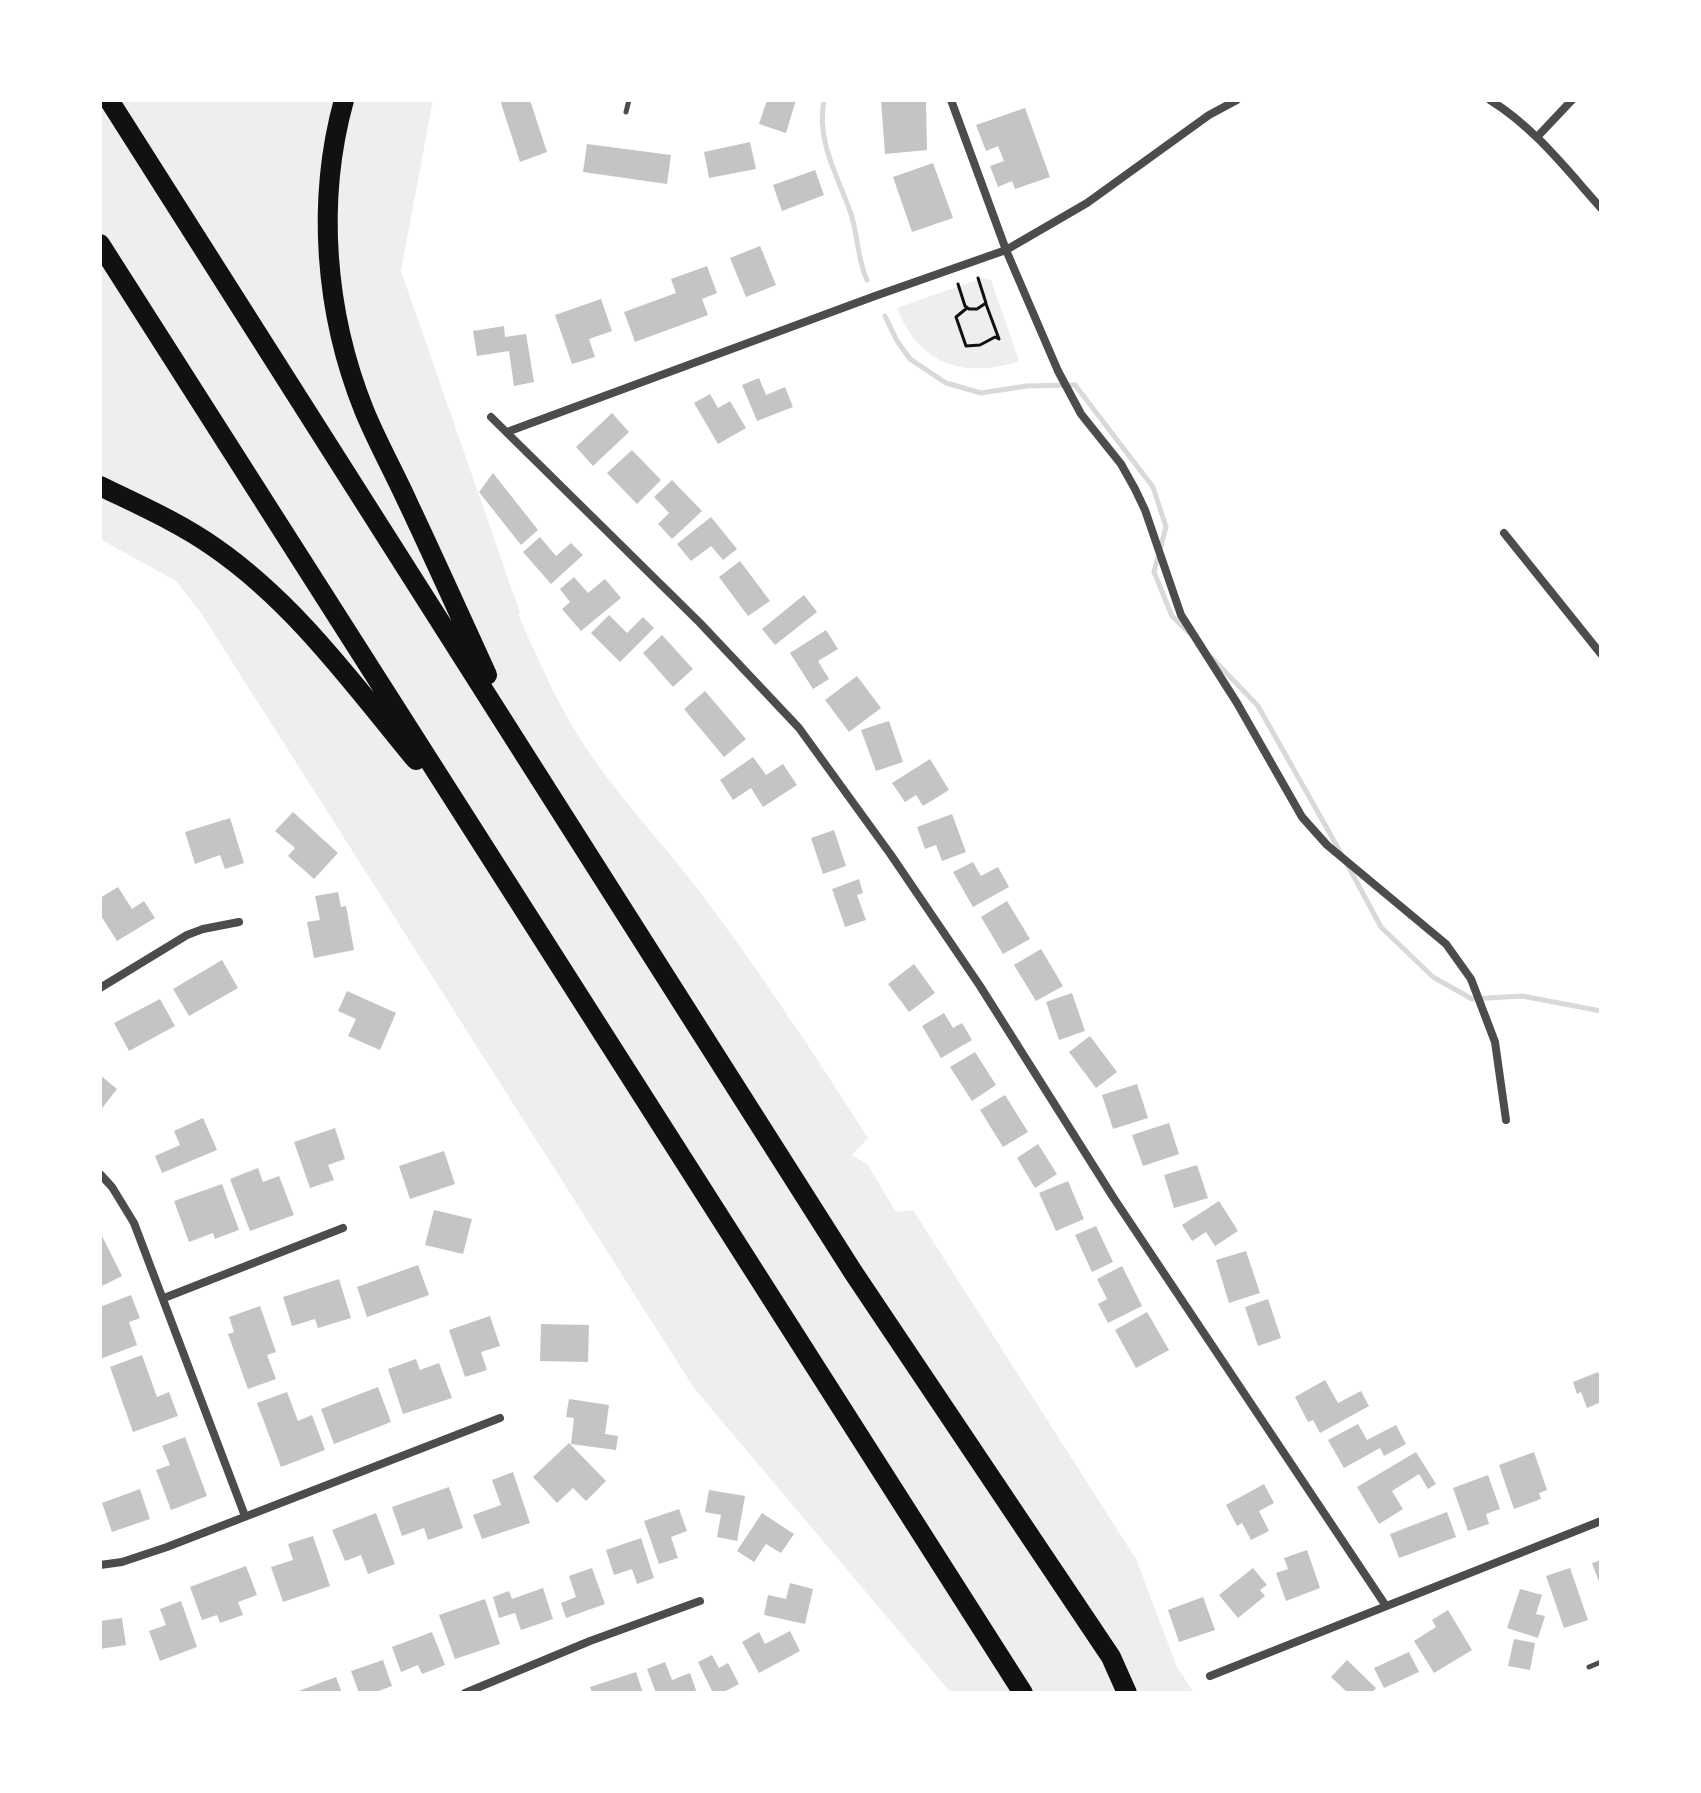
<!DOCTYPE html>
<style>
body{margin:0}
#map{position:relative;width:1701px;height:1793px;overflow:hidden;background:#fff;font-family:"Nunito Sans",sans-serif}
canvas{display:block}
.frame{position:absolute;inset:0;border:102px solid #fff;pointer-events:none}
</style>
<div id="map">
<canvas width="1701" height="1793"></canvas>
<div class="frame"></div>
</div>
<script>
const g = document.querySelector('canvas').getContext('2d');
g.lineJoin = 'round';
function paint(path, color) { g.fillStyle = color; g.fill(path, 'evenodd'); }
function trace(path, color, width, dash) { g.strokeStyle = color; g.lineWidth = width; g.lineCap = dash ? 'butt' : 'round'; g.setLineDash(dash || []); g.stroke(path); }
const green = new Path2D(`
 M100,100H433L401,271L520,613L518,614C534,651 551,689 571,724C606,784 658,837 700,892C760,972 815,1055 868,1138L852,1155L868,1165L896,1212L913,1210L1136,1559L1177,1667L1194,1693H951L694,1388L201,613L176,581L100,539Z
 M982,278L991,280L1019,361C964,379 919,365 897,308Z`);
const stream = new Path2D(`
 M824,100C816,142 838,176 851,214C858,235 857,259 867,280
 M885,316L897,341L910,359L946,383L981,393L1027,386L1075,385L1153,487L1166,527L1154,572L1172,616L1189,633
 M1212,658L1258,706L1342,855
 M1347,864L1381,927L1433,977L1472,999L1522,996L1601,1011`);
const building = new Path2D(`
 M500,100H530L547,152L520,162Z
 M767,100H796L786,133L759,124Z
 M881,100H926L927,150L885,154Z
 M1025,108L1050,177L1015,189L1012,181L998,187L990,166L1004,161L998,146L986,151L976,125Z
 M750,142L756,169L709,178L704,152Z
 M587,144L671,155L667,184L583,172Z
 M933,163L953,218L912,232L893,177Z
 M815,170L824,195L782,211L773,185Z
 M760,246L776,285L746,297L730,258Z
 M707,266L717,293L702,299L708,315L635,342L624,312L676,293L671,279Z
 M601,299L612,331L589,339L595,357L572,364L555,315Z
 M504,326L505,337L526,334L534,382L514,386L509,351L477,356L473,331Z
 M759,378L766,395L785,387L793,407L757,421L742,385Z
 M710,394L718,408L730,401L746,428L718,444L694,403Z
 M612,413L629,432L593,466L576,447Z
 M632,450L661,480L637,504L607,473Z
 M493,473L538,530L521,545L479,492Z
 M672,480L702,511L672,539L658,524L669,513L654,497Z
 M711,517L737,549L723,560L711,546L691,561L677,544Z
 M540,537L556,556L571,543L583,555L551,584L523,552Z
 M740,561L770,601L748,616L719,577Z
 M574,577L588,593L605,579L621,598L581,631L562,609L570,602L560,589Z
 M804,595L817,612L775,645L762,629Z
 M609,615L627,633L643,617L654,628L620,662L591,633Z
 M826,630L838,649L818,661L829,679L813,689L790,653Z
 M662,635L693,669L673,687L643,653Z
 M857,676L881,708L849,732L825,700Z
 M705,691L746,739L724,757L684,709Z
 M889,721L903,762L876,771L861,730Z
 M753,757L766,775L783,764L797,785L763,807L751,788L733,800L720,780Z
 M930,759L949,790L923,806L916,795L905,802L892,783Z
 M293,812L338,853L314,879L288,856L295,848L275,831Z
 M952,814L966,852L942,861L936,845L925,849L917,827Z
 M230,818L244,863L225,869L220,855L195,864L185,832Z
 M834,830L846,866L823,874L811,838Z
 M973,862L981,876L998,867L1009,887L973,907L953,872Z
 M859,879L863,893L857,895L866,920L845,927L832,889Z
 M118,887L132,909L144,901L155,918L117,941L100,914V898Z
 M338,892L341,907L346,906L354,950L314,958L307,922L320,920L315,896Z
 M1007,901L1030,939L1003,954L981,917Z
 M1041,949L1063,986L1036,1001L1014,965Z
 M222,960L238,988L189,1016L173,989Z
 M914,964L935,993L909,1012L888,984Z
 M347,991L396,1013L380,1050L348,1036L356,1019L338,1011Z
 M1072,993L1085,1031L1059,1040L1046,1002Z
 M160,999L175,1026L129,1051L114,1023Z
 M944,1013L953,1028L962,1023L972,1040L941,1058L922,1026Z
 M1090,1036L1117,1072L1096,1088L1069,1052Z
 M975,1052L996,1085L972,1101L950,1067Z
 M100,1075L117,1089L100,1111Z
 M1137,1084L1148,1118L1113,1129L1102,1095Z
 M1005,1095L1028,1132L1003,1147L980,1110Z
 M203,1118L217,1150L162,1173L155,1156L180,1145L174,1131Z
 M1169,1123L1179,1154L1143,1166L1132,1135Z
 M335,1128L345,1159L328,1165L334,1180L310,1188L294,1142Z
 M1038,1144L1057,1174L1035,1188L1017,1158Z
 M444,1151L455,1184L410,1199L399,1166Z
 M1197,1165L1208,1198L1174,1208L1164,1175Z
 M258,1168L263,1182L279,1176L294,1215L250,1231L230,1179Z
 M1068,1181L1084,1219L1056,1231L1039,1193Z
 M222,1184L239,1230L215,1239L213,1233L189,1242L174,1201Z
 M1219,1201L1238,1231L1215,1246L1206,1232L1192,1241L1182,1225Z
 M434,1210L472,1219L463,1254L425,1245Z
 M1096,1226L1113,1262L1092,1272L1075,1235Z
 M100,1232L122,1276L100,1287Z
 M1246,1251L1260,1293L1229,1303L1216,1260Z
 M418,1265L429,1295L367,1317L357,1287Z
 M1122,1266L1142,1306L1108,1323L1098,1304L1107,1299L1097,1279Z
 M339,1279L351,1318L318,1328L315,1319L292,1326L283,1297Z
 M131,1295L140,1318L129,1322L137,1345L100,1359V1307Z
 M1268,1299L1281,1338L1258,1346L1245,1307Z
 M260,1306L276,1352L267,1355L276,1379L248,1389L228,1334L234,1332L229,1317Z
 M1147,1312L1169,1350L1136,1368L1115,1330Z
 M490,1316L500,1346L481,1352L487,1370L465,1377L449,1330Z
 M541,1324L589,1325L588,1362L540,1361Z
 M142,1355L157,1397L169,1392L178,1416L133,1432L110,1367Z
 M416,1359L420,1370L439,1363L452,1398L403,1414L388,1369Z
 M1598,1372L1601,1379V1402L1587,1408L1581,1392L1577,1394L1573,1382Z
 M1325,1380L1338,1403L1361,1391L1369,1406L1320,1433L1313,1420L1308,1422L1295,1397Z
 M378,1387L391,1422L334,1444L321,1409Z
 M287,1392L298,1421L312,1415L325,1450L281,1467L257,1403Z
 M569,1399L609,1405L605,1434L618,1436L616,1450L571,1444L574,1418L566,1417Z
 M1358,1424L1367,1440L1396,1425L1406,1444L1384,1456L1380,1448L1344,1468L1328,1440Z
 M185,1437L207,1496L171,1510L156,1470L170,1465L162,1446Z
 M569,1443L606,1481L586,1501L573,1488L557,1503L533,1477Z
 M1416,1452L1436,1484L1428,1489L1419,1474L1392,1491L1403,1509L1379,1524L1357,1487Z
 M1534,1452L1547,1490L1539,1493L1541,1499L1514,1509L1499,1465Z
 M513,1472L530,1523L482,1539L473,1515L501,1505L492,1480Z
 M1488,1475L1500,1509L1486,1514L1489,1524L1468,1531L1453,1488Z
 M1264,1484L1274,1503L1259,1511L1269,1531L1251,1540L1242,1523L1237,1526L1226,1505Z
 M449,1487L463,1528L428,1540L424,1528L402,1536L392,1507Z
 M140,1489L150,1519L112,1532L102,1503Z
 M709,1490L745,1496L737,1541L717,1537L721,1515L705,1512Z
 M679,1509L687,1531L671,1537L678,1558L659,1564L644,1521Z
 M1447,1512L1456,1537L1399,1558L1390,1534Z
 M376,1513L395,1564L368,1574L361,1555L345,1561L332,1530Z
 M762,1513L794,1534L781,1553L766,1544L754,1562L737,1551Z
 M313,1536L330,1586L283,1602L271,1567L293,1560L288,1544Z
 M641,1538L654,1578L637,1584L632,1569L614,1575L606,1550Z
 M1307,1550L1320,1588L1286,1601L1276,1573L1288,1569L1284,1558Z
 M1601,1560V1587L1592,1563Z
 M246,1566L257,1595L238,1602L243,1615L220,1623L217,1615L202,1620L190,1587Z
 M592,1568L605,1604L566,1618L561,1603L576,1597L569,1576Z
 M1253,1568L1267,1585L1260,1590L1265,1596L1238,1618L1219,1595Z
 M1570,1568L1588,1620L1564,1628L1546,1576Z
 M790,1583L813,1589L805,1624L764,1615L768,1595L786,1599Z
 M543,1588L553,1619L521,1630L515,1613L499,1618L493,1597L509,1591L512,1599Z
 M1520,1589L1542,1595L1536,1614L1545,1616L1538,1638L1507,1628Z
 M1203,1597L1215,1630L1179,1642L1168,1610Z
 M485,1599L500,1644L455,1659L439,1615Z
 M181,1601L197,1647L160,1661L149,1631L166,1625L160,1609Z
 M1448,1610L1472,1650L1434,1673L1414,1641L1436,1627L1432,1620Z
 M122,1618L126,1645L100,1649V1621Z
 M790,1631L800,1651L759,1673L742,1642L759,1632L765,1644Z
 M432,1632L445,1665L422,1674L418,1665L401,1672L392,1647Z
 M1514,1639L1535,1643L1530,1670L1508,1666Z
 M1409,1652L1419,1672L1384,1688L1374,1668Z
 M712,1655L719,1668L728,1663L739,1684L722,1693H713L698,1662Z
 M383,1660L392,1686L373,1693H359L351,1671Z
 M1347,1660L1376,1688L1371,1693H1348L1331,1677Z
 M665,1662L672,1680L690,1673L697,1693H656L647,1669Z
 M636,1672L643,1693H592L590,1687Z
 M336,1677L342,1693H293Z`);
const path = new Path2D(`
 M958,284L965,306L969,309H977L986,303L978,278
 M967,308L956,317L966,346L980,345L995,337L999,339L986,304`);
const service = new Path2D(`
 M626,112L629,100
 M1589,1667L1601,1662`);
const minor = new Path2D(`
 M951,100L1006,250L1058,371L1081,414L1121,464L1135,489L1145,510L1181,615L1237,703L1302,817L1327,845L1446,944L1471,979L1495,1042L1506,1120
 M1490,100C1535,128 1566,169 1601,208
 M1538,136L1572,100
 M491,417L700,623L799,728L891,855L980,986L1113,1197L1386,1606
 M507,432L875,296L1006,250L1087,203L1209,115L1237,100
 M1504,533L1601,654
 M100,988L187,935L203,929L239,922
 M100,1174L112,1187L134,1223L245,1516
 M164,1298L343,1228
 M100,1565L122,1562L167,1547L500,1418
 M1210,1676L1601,1521
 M465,1693L590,1641L700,1601`);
const motorway = new Path2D(`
 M109,100L853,1272L1111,1657L1127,1693
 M344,100C316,201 325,313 364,410C377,442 394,472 408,503C435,560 461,618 487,675
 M100,244L1023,1693
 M100,486C139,505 178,522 214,547C295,603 354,685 416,760`);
paint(green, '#eee');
trace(stream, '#d9d9d9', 5);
paint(building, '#c4c4c4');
trace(path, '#111', 3);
trace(service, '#4c4c4c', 5);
trace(minor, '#4c4c4c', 8);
trace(motorway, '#111', 20);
</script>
